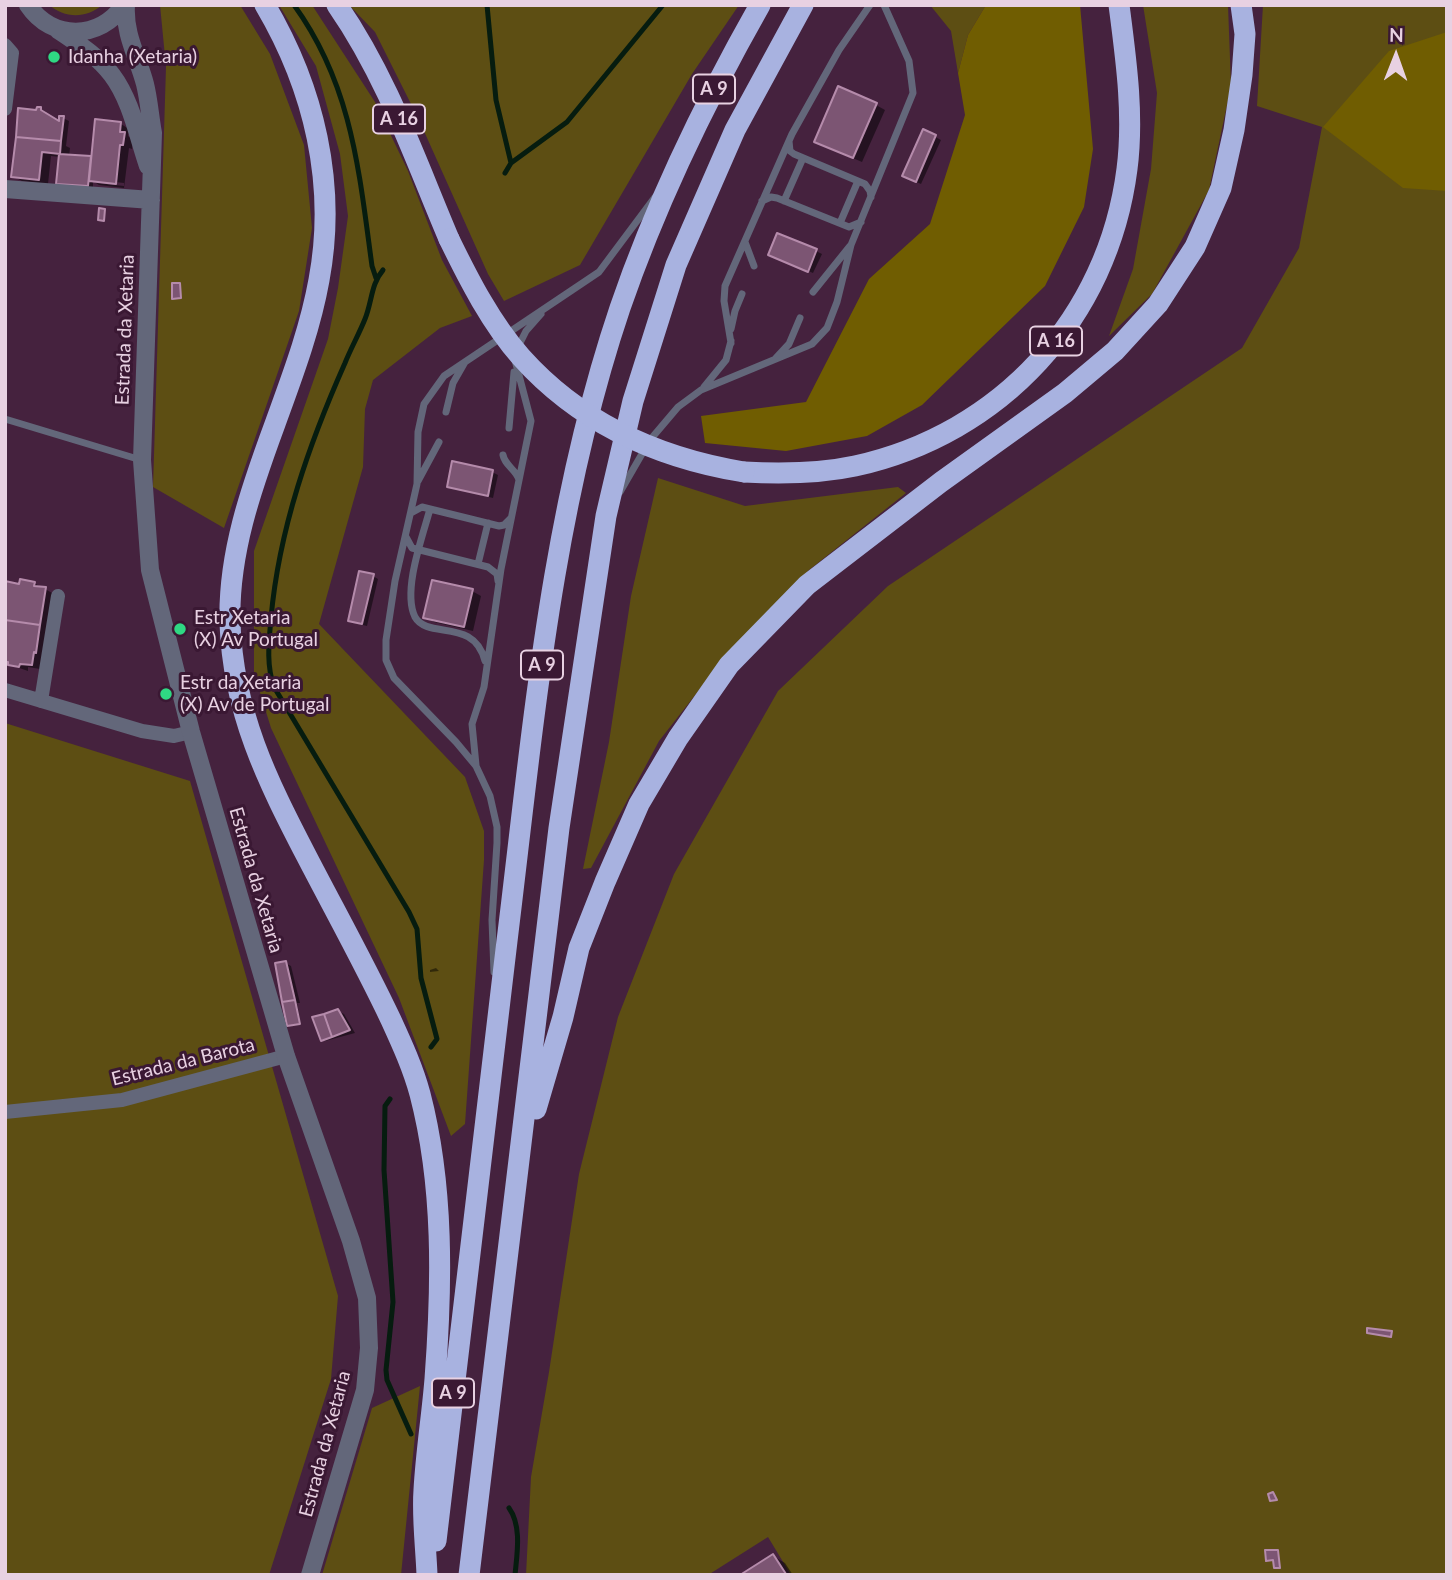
<!DOCTYPE html>
<style>
body{margin:0}
#map{position:relative;width:1452px;height:1580px;overflow:hidden;background:#45223e;font-family:Lato,sans-serif}
canvas{display:block}
.frame{position:absolute;inset:0;border:7px solid #e8d1e2;pointer-events:none}
.north{position:absolute;left:1361px;top:21px;width:70px;height:70px;-webkit-text-stroke:5px #3a1833;paint-order:stroke;rotate:1deg;font-size:19px;font-weight:700;line-height:28px;text-align:center;color:#e8d1e2}
.north::after{content:'';display:block;margin:auto;width:24px;height:32px;background:#e8d1e2;clip-path:polygon(50% 0,100% 100%,50% 72%,0 100%)}
</style>
<div id="map">
<canvas width="1452" height="1580"></canvas>
<div class="frame"></div>
<div class="north">N</div>
</div>
<script>
const g = document.querySelector('canvas').getContext('2d');
g.lineJoin = 'round';
function paint(path, color) { g.fillStyle = color; g.fill(path, 'evenodd'); }
function trace(path, color, width, dash) { g.strokeStyle = color; g.lineWidth = width; g.lineCap = dash ? 'butt' : 'round'; g.setLineDash(dash || []); g.stroke(path); }
function write(font, color, halo, rows, align = 'center') {
  g.font = font + ' Lato,sans-serif'; g.lineWidth = 6; g.setLineDash([]); g.textBaseline = 'middle'; g.strokeStyle = halo; g.fillStyle = color; for (const [text, x, y, turn = 0] of rows) {
    g.save(); g.translate(x, y); g.rotate((+turn || 0) * Math.PI / 180); g.textAlign = isNaN(turn) ? turn : align; if (halo) g.strokeText(text, 0, 0); g.fillText(text, 0, 0); g.restore();
  }
}
const green = new Path2D(`
 M49,5H102C86,19 64,18 49,5Z
 M160,5H240L270,54L304,145L312,228L299,311L224,528L153,487L166,67Z
 M279,5H312L375,102L408,171L442,260L472,316L440,328L373,380L365,409L363,467L319,624L465,777L484,831V860L465,1124L451,1136L399,998L271,728L254,673V551L328,339L338,288L348,216L340,154L316,66Z
 M349,5H739L692,74L580,265L504,301L488,274L419,120L375,32Z
 M930,5H986L968,35L958,73L951,31Z
 M1143,5H1228L1231,86L1209,190L1152,294L1109,336L1133,269L1151,169L1157,93Z
 M1263,5H1447V1575H791L768,1537L708,1575H526L531,1477L549,1372L579,1174L618,1017L674,874L778,691L888,586L1242,348L1299,248L1322,127L1257,106Z
 M658,478L745,506L898,487L906,493L809,570L725,657L659,741L591,868L583,869L609,742L631,596Z
 M5,723L190,781L338,1296L331,1379L269,1575H5Z
 M420,1386L401,1575H322L372,1408Z`);
const forest = new Path2D(`
 M986,5H1080L1093,149L1084,207L1045,286L922,405L867,436L786,451L705,443L701,416L806,402L869,279L930,224L965,115L958,73L968,35Z
 M1447,32V191L1403,188L1323,127L1389,51Z`);
const shadow = new Path2D(`
 M876,105L885,110L862,162L825,146Z
 M41,109L46,112V115L60,123L63,118L69,121L66,146L70,148L69,157L93,160L97,121L121,124L129,129L128,136L133,139L132,149L129,148L124,188L99,185L93,181V188L64,186L58,183L61,157L51,156L48,184L22,181L13,176ZM97,180L124,183V186L97,183Z
 M924,131L941,140L921,184L910,179Z
 M816,251L822,254L813,273L775,257Z
 M492,472L498,475L493,498L449,487Z
 M373,576L378,579L367,626L355,623L350,620Z
 M6,583L21,586L34,583L54,594L40,669L28,667V671L5,663Z
 M472,591L481,596L473,631L434,622L425,617Z
 M285,963L291,966L300,1003H297L301,1025L290,1026L288,1025Z
 M436,968L439,971L430,972V970Z
 M338,1011L344,1014L355,1033L325,1041L322,1040Z
 M773,1556L785,1563L793,1575H743Z`);
const stream = new Path2D(`
 M294,5C352,85 359,171 372,266L376,278
 M487,5L496,100L511,163L505,173
 M511,163L567,122L663,5
 M383,270C371,284 372,302 365,319C359,334 351,348 345,363C309,444 279,529 271,618C269,641 266,665 274,687L409,912L417,929L421,978L437,1039L431,1047
 M390,1099L385,1106L384,1170L393,1302L386,1370L387,1380L411,1434
 M509,1508C522,1526 517,1554 515,1575`);
const building = new Path2D(`
 M838,86L877,103L853,158L814,142Z
 M37,107H41V110L59,121V116H64L61,141L16,137L18,108L36,110Z
 M95,119L121,122L120,132H125L123,145H120L116,184L89,181Z
 M923,129L936,135L916,182L902,176Z
 M16,137L61,141L60,154L42,152L39,180L11,177Z
 M59,154L91,156L88,186L56,184Z
 M99,208L105,209L104,221L98,220Z
 M777,233L817,249L808,272L768,255Z
 M172,283H180L181,298L172,299Z
 M452,461L493,470L488,496L447,487Z
 M359,571L374,574L362,624L348,621Z
 M20,579L35,582L34,586L46,587L40,625L5,620V581L19,584Z
 M432,580L473,589L464,627L423,618Z
 M5,620L40,625L36,653L34,652L32,665L20,664L19,667L8,665V662H5Z
 M286,961L295,1000L282,1002L275,963Z
 M295,1000L300,1024L287,1026L282,1002Z
 M338,1009L350,1030L332,1037L324,1014Z
 M324,1014L332,1037L321,1041L312,1017Z
 M1367,1328L1392,1331L1391,1337L1367,1333Z
 M1273,1492L1277,1500L1270,1501L1268,1494Z
 M1265,1550H1278L1280,1568H1274L1273,1560L1266,1561Z
 M773,1554L786,1574L740,1575Z`);
const service = new Path2D(`
 M789,141L790,151L794,154L865,184L870,191L871,197
 M762,201L771,197L777,198L849,227L861,222
 M784,201L803,158
 M840,223L858,181
 M745,242L754,266
 M813,292L850,246
 M731,329L735,311L742,294
 M731,343L724,301L725,286L792,134L839,50L870,5
 M518,347L526,331L541,314
 M776,358L789,344L800,318
 M704,387L726,360L731,341
 M446,412L453,383L465,362
 M5,419L141,460
 M509,428L514,372
 M503,455C505,466 516,469 519,480
 M418,481L439,442
 M620,492L650,440L678,407L701,390L812,344L827,328L837,302L851,245L913,93L909,61L884,5
 M430,509C423,535 402,591 415,617C428,640 474,617 485,661
 M411,513L422,507L499,526L504,525L511,518
 M406,537L412,548L488,567L497,574L498,581
 M478,564L488,523
 M476,765L472,724L484,687L501,569L531,421L515,360
 M494,972L492,920L497,843V827L490,796L476,766L456,742L394,678L386,660V640L395,581L417,484L418,432L424,404L444,376L599,272L655,197`);
const minor = new Path2D(`
 M5,45L12,53L5,109
 M5,690L142,731L174,736L191,732
 M41,701L58,596
 M5,1112L122,1100L286,1056`);
const tertiary = new Path2D(`
 M28,5C52,41 100,40 124,5
 M126,5C124,35 138,57 145,84C149,100 150,117 153,133L142,460L150,570L191,732L286,1056L351,1241L367,1298L369,1348L365,1390L310,1575
 M58,30C77,43 98,56 112,75C131,100 138,137 148,166
 M5,189L151,200`);
const motorway = new Path2D(`
 M265,5C314,88 337,184 319,280C310,330 292,377 275,424C251,489 228,554 230,623C233,712 267,780 307,857C335,911 365,965 391,1020C402,1044 413,1068 420,1094C444,1186 442,1285 435,1379C432,1416 426,1453 424,1490C422,1518 426,1547 427,1575
 M337,5C387,77 415,159 449,239
 M744,472C781,474 818,474 855,466C1001,434 1108,318 1127,169C1134,115 1126,59 1119,5
 M536,1109L563,1017L579,948L605,882L639,804L678,738L729,665L807,585L941,482L1065,393L1115,351L1158,304L1195,247L1221,188L1234,130L1242,75L1245,34L1241,5
 M436,1541C459,1341 483,1141 507,941C533,729 551,512 620,308C656,203 705,102 760,5
 M469,1575L559,828L606,516L633,401L676,265L735,130L803,5`);
const motorwayBridge = new Path2D(`
 M449,239C469,280 491,323 521,357C580,423 658,458 744,472`);
const markers = [
 [54,57,7,"#2fd883"],
 [180,629,7,"#2fd883"],
 [166,694,7,"#2fd883"]
];
const shields = [
 [714,89,42],
 [399,119,52],
 [1056,341,52],
 [542,665,42],
 [453,1393,42]
];
const shieldNames = [
 ["A 9",714,89],
 ["A 16",399,119],
 ["A 16",1056,341],
 ["A 9",542,665],
 ["A 9",453,1393]
];
const poiNames = [
 ["Idanha (Xetaria)",68,57],
 ["Estr Xetaria",194,618],
 ["(X) Av Portugal",194,640],
 ["Estr da Xetaria",180,683],
 ["(X) Av de Portugal",180,705]
];
const streetNames = [
 ["Estrada da Xetaria",125,330,-88],
 ["Estrada da Xetaria",256,880,74],
 ["Estrada da Barota",183,1062,-14],
 ["Estrada da Xetaria",325,1444,-75]
];
paint(green, '#5d4e13');
paint(forest, '#705d01');
paint(shadow, '#0007');
trace(stream, '#061c0f', 5);
paint(building, '#7c5573');
trace(building, '#b58bab', 2);
trace(service, '#63677a', 7);
trace(minor, '#63677a', 14);
trace(tertiary, '#63677a', 18);
trace(motorway, '#a8b2e0', 21);
trace(motorwayBridge, '#a8b2e0', 21);
for (const [x, y, r, color] of markers) { const dot = new Path2D(); dot.arc(x, y, r, 0, 2 * Math.PI); g.fillStyle = color; g.fill(dot); trace(dot, '#3a1833', 2.5); }
for (const [x, y, w] of shields) { const box = new Path2D(); box.roundRect(x - w / 2, y - 14.5, w, 29, 5); g.fillStyle = '#3a1833'; g.fill(box); trace(box, '#e8d1e2', 2); }
write('bold 18px', '#e8d1e2', null, shieldNames);
write('19px', '#e8d1e2', '#3a1833', poiNames, 'left');
write('19px', '#e8d1e2', '#3a1833', streetNames);
</script>
